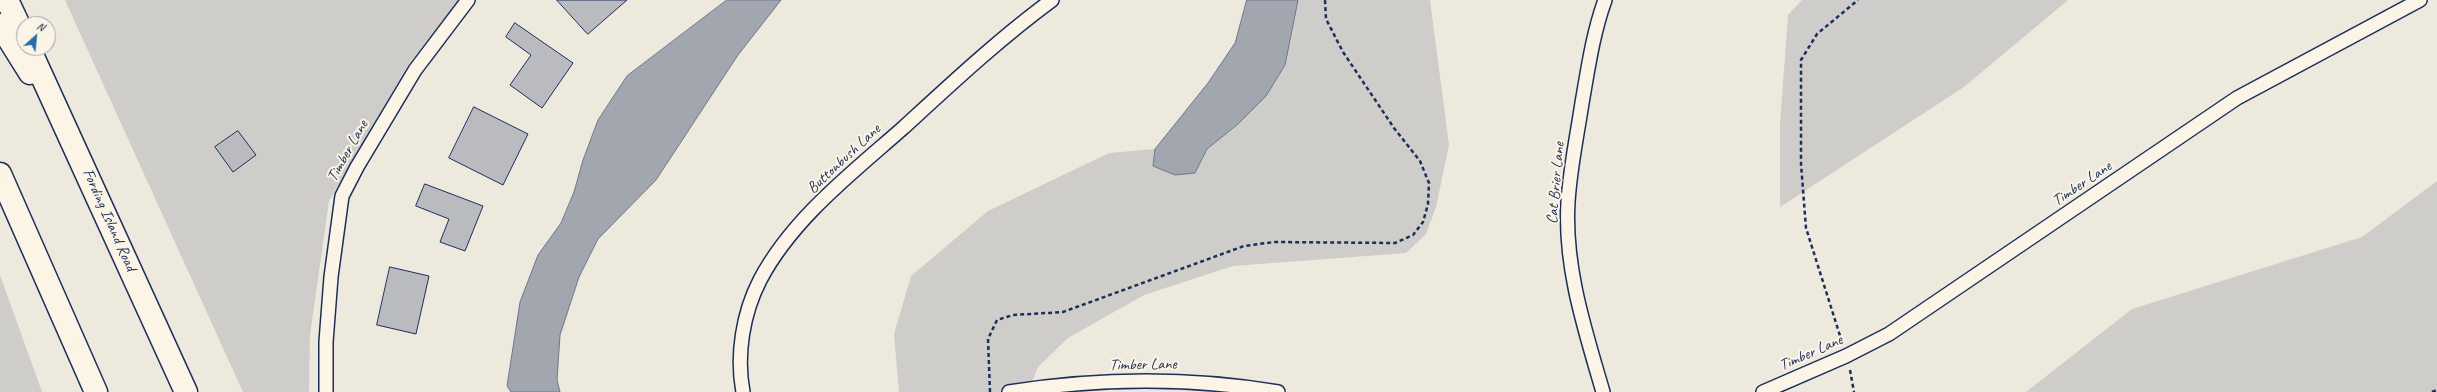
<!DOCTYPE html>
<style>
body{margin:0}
#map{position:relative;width:2437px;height:392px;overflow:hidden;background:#eee9dd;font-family:Caveat,sans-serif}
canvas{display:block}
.north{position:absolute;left:16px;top:16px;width:40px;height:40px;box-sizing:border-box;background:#fcf5e5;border:1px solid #a2a6af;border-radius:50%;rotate:27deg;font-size:11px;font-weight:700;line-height:16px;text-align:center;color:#1b2f5e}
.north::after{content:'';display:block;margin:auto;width:14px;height:18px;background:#1f6fb2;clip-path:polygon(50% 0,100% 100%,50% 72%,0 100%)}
</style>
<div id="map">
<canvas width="2437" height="392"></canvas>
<div class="north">N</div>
</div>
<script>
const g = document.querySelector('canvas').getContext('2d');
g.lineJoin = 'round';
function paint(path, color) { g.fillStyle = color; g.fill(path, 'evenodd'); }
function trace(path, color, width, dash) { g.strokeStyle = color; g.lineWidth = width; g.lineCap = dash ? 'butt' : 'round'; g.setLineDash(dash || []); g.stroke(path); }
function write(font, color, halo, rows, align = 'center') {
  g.font = font + ' Caveat,sans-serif'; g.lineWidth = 4; g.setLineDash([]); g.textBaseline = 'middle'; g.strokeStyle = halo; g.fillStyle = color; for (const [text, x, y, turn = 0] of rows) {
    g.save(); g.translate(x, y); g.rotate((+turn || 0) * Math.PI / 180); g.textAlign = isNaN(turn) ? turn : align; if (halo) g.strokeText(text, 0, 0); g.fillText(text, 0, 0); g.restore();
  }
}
const green = new Path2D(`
 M65,0H459L408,65L329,201L310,335L309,392H243Z
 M1298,0H1430L1449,145L1436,207L1426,234L1406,253L1233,266L1144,295L1068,338L1038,367L1028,392H899L894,334L911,276L988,211L1109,153L1155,149L1154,167L1195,173L1207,149L1238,124L1266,96L1285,65Z
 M1802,0H2068L1964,87L1780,207V124L1788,15Z
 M2437,181V392H2026L2132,309L2362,237Z
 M0,275L42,392H0Z`);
const water = new Path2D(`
 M727,0H781L738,55L656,180L598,239L579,277L560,335L557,380L560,392H511L507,386L520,302L538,255L561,223L574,192L583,160L598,120L627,76Z
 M1247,0H1298L1285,65L1266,96L1238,124L1207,149L1195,173L1175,175L1153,166L1155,149L1208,83L1235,43Z`);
const building = new Path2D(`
 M557,0H627L588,34Z
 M515,23L573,63L542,108L510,85L531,55L506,37Z
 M474,107L528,134L503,185L449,158Z
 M238,131L256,155L233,172L215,147Z
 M425,184L483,206L465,251L440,242L449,219L416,206Z
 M390,267L429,276L416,334L377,325Z`);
const path = new Path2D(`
 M1842,342L1806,228L1801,164V60L1817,34L1858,0
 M1850,370L1854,392
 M990,392L988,339L997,320L1013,315L1063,312L1244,246L1274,242L1395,243L1413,235L1423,222L1428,204L1429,183L1420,161L1394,128L1343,52L1326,19L1325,0
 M2432,392L2437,390`);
const minor = new Path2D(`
 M326,392V342L331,277L342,196L357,167L415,70L468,0
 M743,392C736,355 743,313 760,280C792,219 852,173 903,128C951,84 999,39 1052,0
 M1009,392C1098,378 1189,377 1278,392
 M1603,392C1585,330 1564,267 1568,202C1570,169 1577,136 1582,103C1588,69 1593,33 1605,0
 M1763,392L1846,356L1889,334L2237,98L2420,0`);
const trunk = new Path2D(`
 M7,0L24,36
 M0,25L30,73
 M29,48L186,392
 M0,174L96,392`);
const streetNames = [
 ["Timber Lane",348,151,-61],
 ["Buttonbush Lane",844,159,-43],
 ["Cat Brier Lane",1556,183,-85],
 ["Timber Lane",2082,184,-34],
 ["Fording Island Road",109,220,66],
 ["Timber Lane",1811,353,-24],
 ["Timber Lane",1143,365,-1]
];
paint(green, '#cfcdca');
paint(water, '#a2a7af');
trace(water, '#6c778f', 1);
paint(building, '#babbbe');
trace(building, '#1b2f5e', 1);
trace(minor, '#1b2f5e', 16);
trace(trunk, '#1b2f5e', 25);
trace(path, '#1b2f5e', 2.5, [4, 3]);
trace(minor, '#fcf5e5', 13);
trace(trunk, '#fcf5e5', 22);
write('16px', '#1b2f5e', '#fcf5e5', streetNames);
</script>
